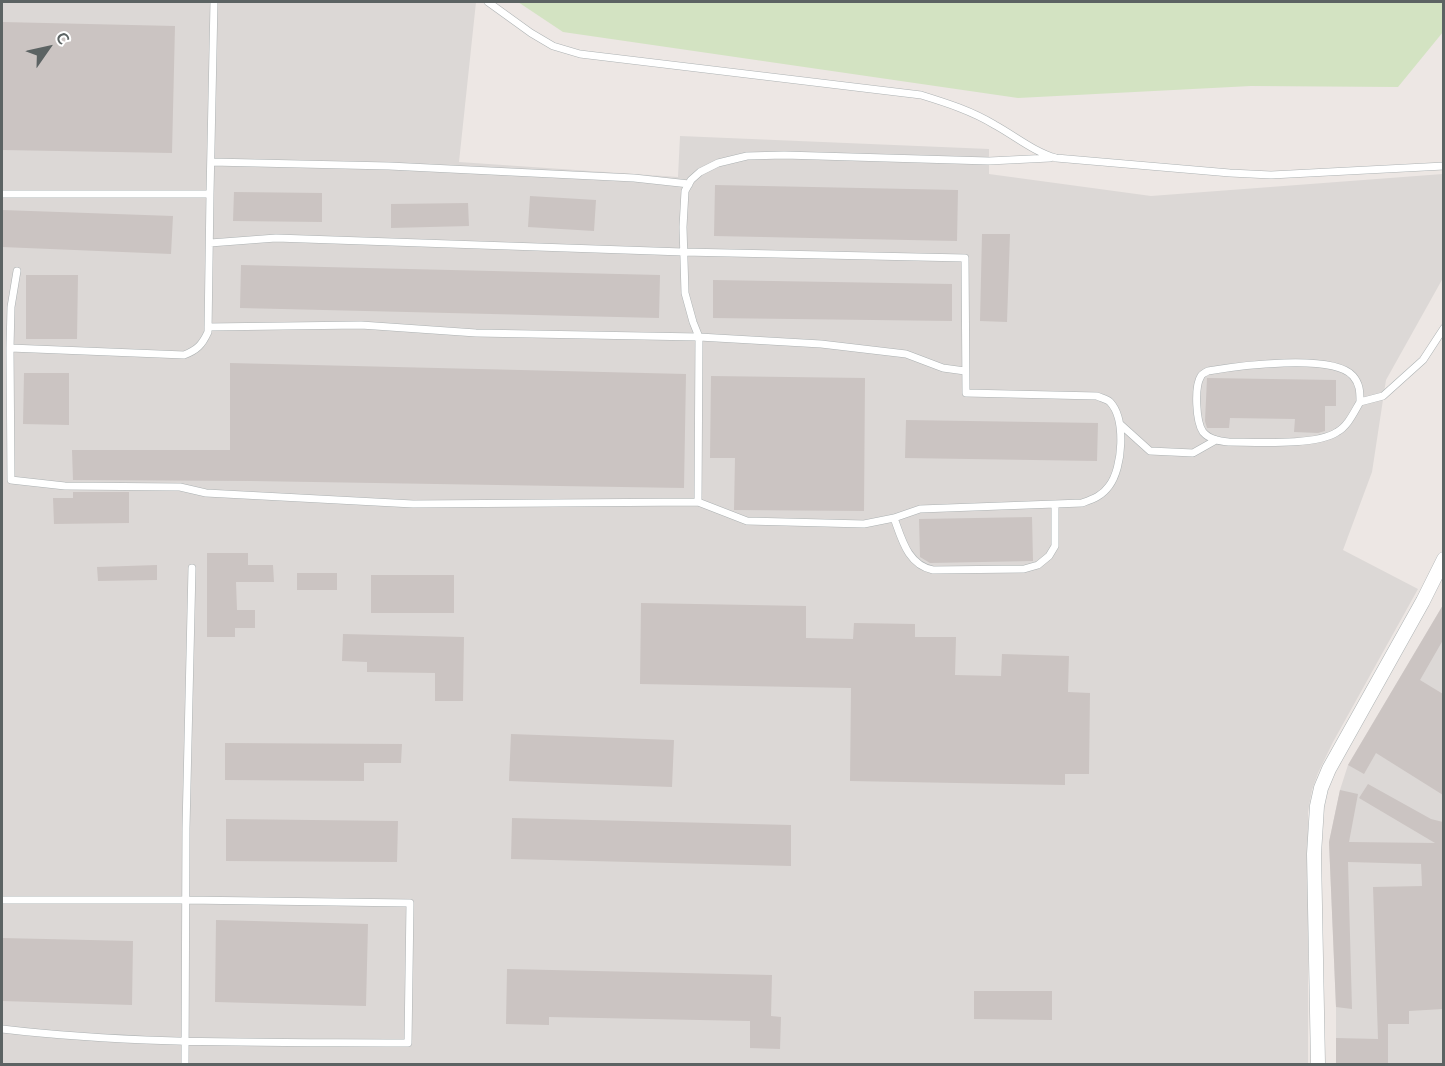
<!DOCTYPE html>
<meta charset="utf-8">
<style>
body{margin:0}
#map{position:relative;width:1445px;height:1066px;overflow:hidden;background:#ede7e4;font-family:Mulish,sans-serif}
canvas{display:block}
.frame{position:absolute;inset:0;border:3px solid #5c6363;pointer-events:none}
.north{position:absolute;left:18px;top:18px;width:60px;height:60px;-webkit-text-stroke:4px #fff;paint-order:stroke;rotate:56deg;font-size:16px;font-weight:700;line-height:24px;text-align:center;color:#5c6363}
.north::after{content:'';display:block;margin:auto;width:21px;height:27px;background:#5c6363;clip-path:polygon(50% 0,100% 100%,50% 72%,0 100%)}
</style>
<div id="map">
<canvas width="1445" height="1066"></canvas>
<div class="frame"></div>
<div class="north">С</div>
</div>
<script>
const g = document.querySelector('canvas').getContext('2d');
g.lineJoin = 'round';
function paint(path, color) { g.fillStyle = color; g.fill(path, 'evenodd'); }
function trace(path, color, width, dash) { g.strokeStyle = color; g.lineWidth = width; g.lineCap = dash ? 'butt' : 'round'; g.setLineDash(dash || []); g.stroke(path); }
const industrial = new Path2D(`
 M2,2H476L459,162L678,177L680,136L989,149V174L1151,196L1443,174V278L1386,380L1372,472L1343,550L1418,589L1333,742L1318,773L1312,790L1308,812V1064H2Z
 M1443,605V1064H1336V1007L1329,842L1340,790L1348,765Z`);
const green = new Path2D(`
 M518,2H1443V32L1398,87L1251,86L1018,98L563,32Z`);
const building = new Path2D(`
 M2,22L175,26L172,153L2,150Z
 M715,185L958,190L957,241L714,236Z
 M234,192L322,193V222L233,221Z
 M530,196L596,200L594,231L528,227Z
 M468,203L469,226L391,228V204Z
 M2,210L173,216L171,254L2,247Z
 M982,234H1010L1007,322L980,321Z
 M241,265L660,275L659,318L240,308Z
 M26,275H78L77,339H26Z
 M713,280L952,284V321L713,318Z
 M230,363L686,374L684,488L251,481L73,480L72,450H230Z
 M24,373H69V425L23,424Z
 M711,376L865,378L864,511L734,510L735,458H710Z
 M1207,378L1336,380V406H1325V431L1318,433L1294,432L1295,419L1230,418L1229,428H1207L1205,421Z
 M906,420L1098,423L1097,461L905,458Z
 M73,492H129V523L54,524L53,498H73Z
 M1032,517L1033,561L930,563L920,557L919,519Z
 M207,553H248V565H273L274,582H236L237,610H255V628H235V637H207Z
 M157,565V580L98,581L97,567Z
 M297,573H337V590H297Z
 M371,575H454V613H371Z
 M641,603L806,606V638L853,639L854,623L915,624V637H956L955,675L1001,676L1002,654L1069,656L1068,692L1090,693L1089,774H1065V785L850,781L851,688L640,684Z
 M1443,605V640L1420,680L1443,694V795L1376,753L1364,774L1348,765Z
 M343,634L464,637L463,701H435V673L367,672V662L342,661Z
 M511,734L674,740L672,787L509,781Z
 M225,743L402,744L401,763H364V781L225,780Z
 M1368,784L1431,819L1443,822V1009L1409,1011V1024H1388V1065H1336V1038L1378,1039L1373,887L1422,886L1421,864L1348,862L1352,1009L1336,1007L1329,842L1340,790L1358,794L1349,842L1435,843L1359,798Z
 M512,818L791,825V866L511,859Z
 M226,819L398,821L397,862L226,861Z
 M216,920L368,924L366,1006L215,1002Z
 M2,938L133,941L132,1005L2,1001Z
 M507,969L772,975L771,1016L781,1017L780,1049L750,1048V1021L549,1017V1025L506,1024Z
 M974,991H1052V1020L974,1019Z`);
const service = new Path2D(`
 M488,2L531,33L553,46L580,54L921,95C947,103 972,111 995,125C1015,136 1034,152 1056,158L1230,173L1271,175L1444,166
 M211,162L389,166L634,178L689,184
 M2,194H210L208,332C202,345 197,350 184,355L10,348L11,480L65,486L180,487L206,493L413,504L698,502L699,337L476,333L361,325L208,327
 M210,194L214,2
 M210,243L276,238L683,252L965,258L966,393L1097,396C1101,398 1107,399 1110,402C1126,419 1123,468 1109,486C1102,496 1093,499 1082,503L920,509L894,518L864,524L747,521L698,502
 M10,348L11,307L17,271
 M965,371L943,368L906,354L821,344L699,337L693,322L685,293L683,227L685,191L691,180L700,172L718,163L747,156L784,155L989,161L1050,158
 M1360,402C1360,392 1360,384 1353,376C1333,353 1237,366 1208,371C1206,372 1202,374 1201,376C1194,387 1196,422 1203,432C1210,440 1220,441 1229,442C1255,442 1316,446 1337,432C1348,426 1354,412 1360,402L1383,396L1423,360L1444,328
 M1120,424L1150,451L1193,453L1216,440
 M894,518C902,540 908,565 933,570L1024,569L1038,565L1049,556L1055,546V504
 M2,900H185L410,903L408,1043C273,1042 136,1045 2,1029
 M185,1064L186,828L192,568`);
const minor = new Path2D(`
 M1318,1064L1314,854L1317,806L1321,788L1329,769L1423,601L1444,559`);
paint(industrial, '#dcd8d6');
paint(green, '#d3e3c2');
paint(building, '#cbc4c2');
trace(service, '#adb2b3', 8);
trace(minor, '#adb2b3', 15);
trace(service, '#fff', 7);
trace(minor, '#fff', 14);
</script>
